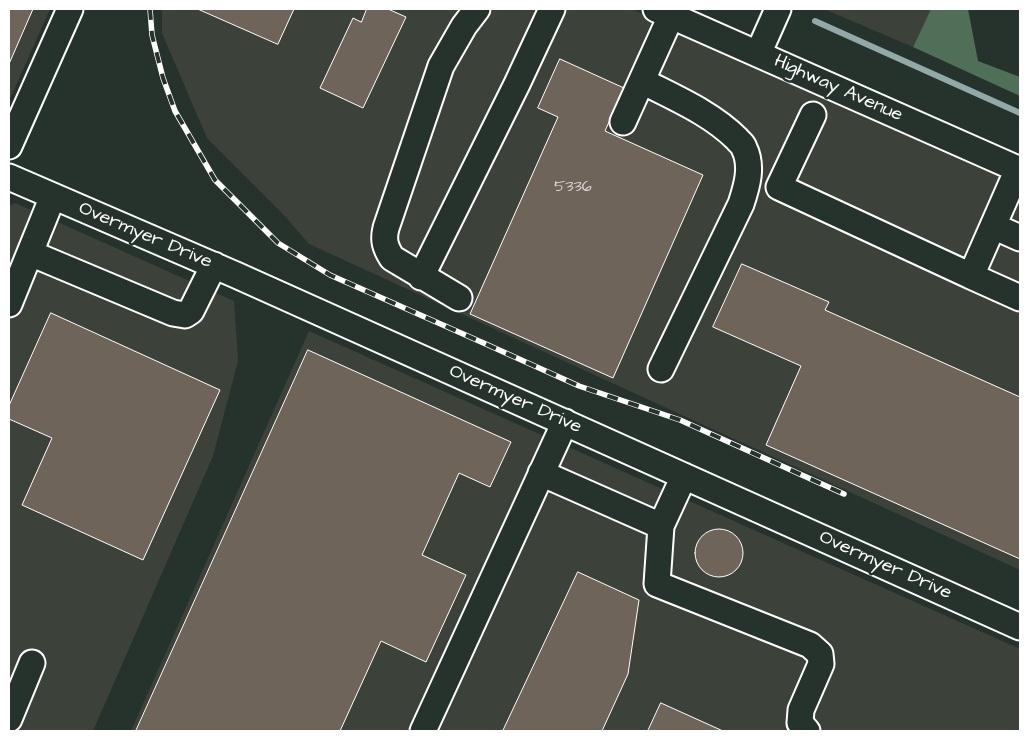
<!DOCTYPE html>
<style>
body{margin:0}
#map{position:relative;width:1029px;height:740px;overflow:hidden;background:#26332d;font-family:"Architects Daughter",sans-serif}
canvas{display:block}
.frame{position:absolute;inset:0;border:10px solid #fff;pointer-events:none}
</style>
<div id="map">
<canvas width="1029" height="740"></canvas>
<div class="frame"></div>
</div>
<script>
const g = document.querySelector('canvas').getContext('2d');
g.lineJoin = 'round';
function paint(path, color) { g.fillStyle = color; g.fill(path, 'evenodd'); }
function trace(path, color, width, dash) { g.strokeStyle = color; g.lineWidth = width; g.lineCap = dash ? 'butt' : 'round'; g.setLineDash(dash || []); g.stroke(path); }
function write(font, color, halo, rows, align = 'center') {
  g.font = font + ' "Architects Daughter",sans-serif'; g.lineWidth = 5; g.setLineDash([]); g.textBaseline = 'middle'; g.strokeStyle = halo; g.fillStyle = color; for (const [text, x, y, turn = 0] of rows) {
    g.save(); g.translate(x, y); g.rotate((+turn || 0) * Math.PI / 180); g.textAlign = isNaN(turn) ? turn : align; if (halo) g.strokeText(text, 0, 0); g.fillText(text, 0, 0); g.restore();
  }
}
const built = new Path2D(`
 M9,9H50L9,101Z
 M162,9H631L1020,181V570L309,244L284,215L207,138L162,33Z
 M824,9H931L913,47Z
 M15,203L234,301L238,361L213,456L93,731H9V206Z
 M309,331L1020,649V731H131Z`);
const green = new Path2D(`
 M931,9H968L978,61L1020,77V96L913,47Z`);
const stream = new Path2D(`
 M815,21L1020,113`);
const building = new Path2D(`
 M9,9H33L9,64Z
 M198,9H294L278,44Z
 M367,9H388L406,17L363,108L320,88L353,18L361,22Z
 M560,59L624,88L605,131L703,175L613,378L470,314L558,117L538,108Z
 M742,264L829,302L825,310L1020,397V559L766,445L801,366L713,327Z
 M51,313L220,390L143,560L22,505L52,438L9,419V406Z
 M308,350L511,442L490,487L459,473L422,555L466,575L426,662L381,641L340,731H136Z
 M695 553a24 24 0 1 1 48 0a24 24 0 1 1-48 0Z
 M578,572L639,600L628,674L602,731H503Z
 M661,703L723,731H648Z`);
const minor = new Path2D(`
 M656,9L1020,170
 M758,54L778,9
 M642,81C675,98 711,113 737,139C739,142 743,144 744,148C753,166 747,186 741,204L661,369
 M813,115L779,187L971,276L1018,169
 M623,122L671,16
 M9,146L70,9
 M9,177L236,275L1020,627
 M993,226L1020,238
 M30,253L173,313L185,315L191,311L214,265
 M971,276L1020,298
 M421,277L517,84L552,9
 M459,298L392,258C385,247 383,240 386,228L441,66L464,26L477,9
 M9,304L53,196
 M541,473L661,526
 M684,476L661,526L657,584L810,645L820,654L821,664L801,710L800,723L807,731
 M9,719L32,663
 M423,731L565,422`);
const rail = new Path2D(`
 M150,9L152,35L163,78L175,111L215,180L278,243L330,275L488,345L579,386L680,420L844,494`);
const numberNames = [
 ["5336",573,188]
];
const streetNames = [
 ["Highway Avenue",838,89,24],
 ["Overmyer Drive",145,236,23],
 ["Overmyer Drive",515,400,24],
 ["Overmyer Drive",885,566,24]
];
paint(built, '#3c423a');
paint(green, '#506f58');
trace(stream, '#92a9a7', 6);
paint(building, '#6f645a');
trace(building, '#fff', 1);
trace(minor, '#fff', 29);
trace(minor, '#26332d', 25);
trace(rail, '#fff', 5.5);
trace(rail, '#26332d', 4, [11]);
write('16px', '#dbd8d6', null, numberNames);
write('19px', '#fff', '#26332d', streetNames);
</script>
